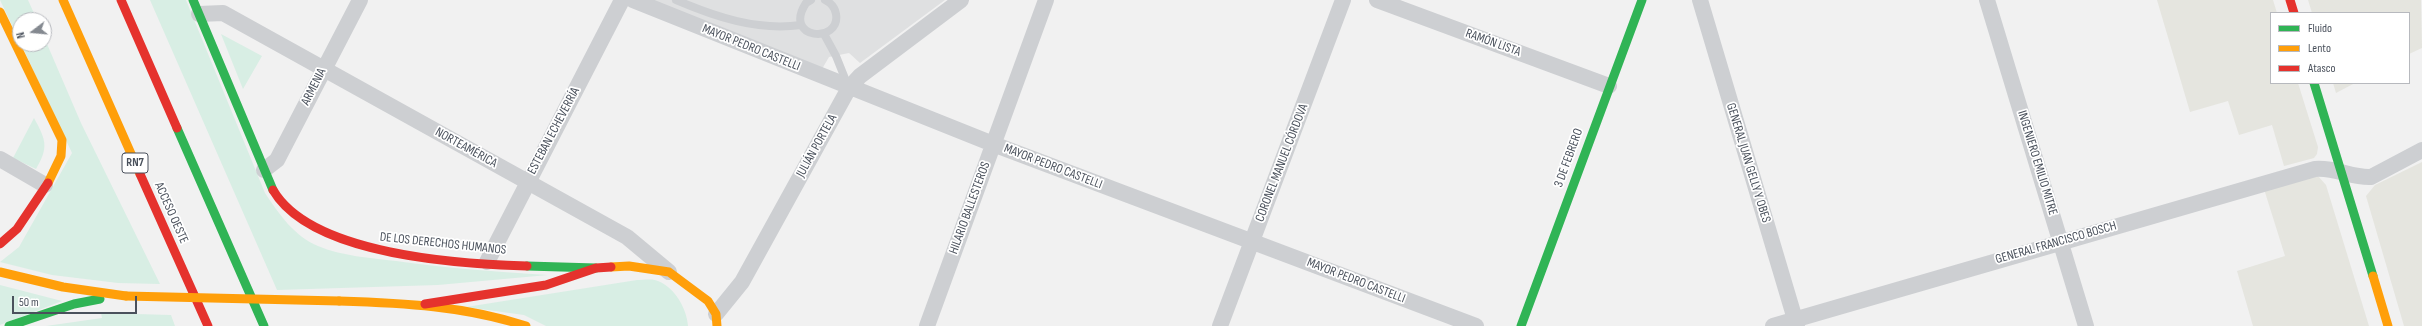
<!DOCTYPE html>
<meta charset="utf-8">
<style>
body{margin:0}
#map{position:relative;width:2422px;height:326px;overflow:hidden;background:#f1f1f1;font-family:"Sofia Sans Condensed",sans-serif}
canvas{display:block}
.legend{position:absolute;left:2270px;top:12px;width:140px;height:72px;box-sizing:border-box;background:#fff;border:1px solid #b7b9be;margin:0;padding:5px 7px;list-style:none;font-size:12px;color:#4a515c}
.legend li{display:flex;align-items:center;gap:8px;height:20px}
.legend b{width:20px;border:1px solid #b7b9be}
.north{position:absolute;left:12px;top:12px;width:40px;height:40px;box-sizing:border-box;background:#fff;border:1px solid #b7b9be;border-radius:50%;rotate:254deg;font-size:11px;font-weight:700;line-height:16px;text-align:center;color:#4a515c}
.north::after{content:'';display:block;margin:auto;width:14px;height:18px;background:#848990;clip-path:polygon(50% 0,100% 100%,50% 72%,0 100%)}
.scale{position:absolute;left:12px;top:296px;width:125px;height:18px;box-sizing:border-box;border:2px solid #4a515c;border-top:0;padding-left:5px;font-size:12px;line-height:14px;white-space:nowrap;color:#4a515c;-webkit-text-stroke:3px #fff;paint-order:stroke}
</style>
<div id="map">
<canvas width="2422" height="326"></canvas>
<ul class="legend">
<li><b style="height:5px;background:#30b455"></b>Fluido</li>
<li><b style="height:5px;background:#ff9f0a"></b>Lento</li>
<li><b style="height:5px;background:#e5322d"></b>Atasco</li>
</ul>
<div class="north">N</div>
<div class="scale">50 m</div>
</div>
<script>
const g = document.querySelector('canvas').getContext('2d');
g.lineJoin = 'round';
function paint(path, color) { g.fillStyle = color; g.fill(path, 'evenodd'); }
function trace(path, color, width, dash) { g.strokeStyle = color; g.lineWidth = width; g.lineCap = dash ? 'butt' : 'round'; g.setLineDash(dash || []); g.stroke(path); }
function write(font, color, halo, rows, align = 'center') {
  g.font = font + ' "Sofia Sans Condensed",sans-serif'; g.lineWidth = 3.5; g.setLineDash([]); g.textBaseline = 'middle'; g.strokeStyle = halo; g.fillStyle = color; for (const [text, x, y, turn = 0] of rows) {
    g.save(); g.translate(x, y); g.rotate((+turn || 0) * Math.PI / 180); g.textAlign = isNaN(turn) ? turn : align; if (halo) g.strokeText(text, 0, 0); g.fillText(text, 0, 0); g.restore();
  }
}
const commercial = new Path2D(`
 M2157,0H2273L2277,13H2271V83H2298L2318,147L2317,154L2314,158L2284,166L2272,125L2239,135L2228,101L2190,112Z
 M2308,0H2421L2422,48L2409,54V13H2312Z
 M2333,83H2355L2336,93Z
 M2422,162V326H2404L2366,196L2375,185Z
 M2318,176L2326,185L2369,326H2253L2237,271L2285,256L2264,189Z`);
const education = new Path2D(`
 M649,0H945L860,63L849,53L829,57L822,69Z`);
const green = new Path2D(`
 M0,0H28L37,20H20V42Z
 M150,0H186L265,193C279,214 294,236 318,246C342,256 370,258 396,261C446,268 497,272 548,275L438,285L277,290Z
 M221,34L262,56L243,89Z
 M44,37L81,123L160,284L118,283L52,275L0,262L19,247L72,153L21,44H44Z
 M34,118C46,140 49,147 36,169L13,158Z
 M637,280C642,280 650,279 655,280C674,285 687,309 688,326H546L524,315L466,307Z
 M0,285L62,301L0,325Z
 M101,313L171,315L175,326H46L102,318Z`);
const lane = new Path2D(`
 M676,0C716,17 757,31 801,25
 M811,0L806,3C782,40 841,44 836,14C835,8 831,3 825,0
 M824,34L836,56L848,86`);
const street = new Path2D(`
 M633,0L993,144L1476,326
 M1377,0L1609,86
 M1700,0L1797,326
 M1987,0L2086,326
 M199,14L223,13L627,237L669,272
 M0,159L45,185
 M264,170L277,160L360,0
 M487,262L622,0
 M716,314L742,282L849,88L860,76L961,0
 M927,326L1046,0
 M1220,326L1343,0
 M1773,326L2315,169C2335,167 2352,178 2371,177L2422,150`);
const fast = new Path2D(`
 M193,0L273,190
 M2314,83L2373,276
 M177,128L264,326
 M527,266L596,268
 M9,326L74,304L100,299
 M1521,326L1642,0`);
const slow = new Path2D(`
 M63,0L140,174
 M0,12L62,140L61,156L48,183
 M611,267L629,266L669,272L708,301L716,314L717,326
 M0,272L63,287L126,296
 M2373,276L2388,326
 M339,301C403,303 465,306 526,326`);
const jam = new Path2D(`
 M121,0L177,128
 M2290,0L2294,13
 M140,174L208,326
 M273,190C311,255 459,264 527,266
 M0,244L17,229L48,183
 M425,304L546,285L596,268L611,267`);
const slowBridge = new Path2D(`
 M126,296L339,301`);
const shields = [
 [135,163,26]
];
const shieldNames = [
 ["RN7",135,163]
];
const streetNames = [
 ["RAMÓN LISTA",1493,43,20],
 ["MAYOR PEDRO CASTELLI",751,48,22],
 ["ARMENIA",314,87,-63],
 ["ESTEBAN ECHEVERRÍA",554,131,-62],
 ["JULIÁN PORTELA",817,146,-61],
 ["NORTEAMÉRICA",466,148,29],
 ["3 DE FEBRERO",1569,158,-70],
 ["CORONEL MANUEL CÓRDOVA",1282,163,-69],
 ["GENERAL JUAN GELLY Y OBES",1748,163,73],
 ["INGENIERO EMILIO MITRE",2037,163,73],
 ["MAYOR PEDRO CASTELLI",1053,167,21],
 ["HILARIO BALLESTEROS",970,208,-70],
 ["ACCESO OESTE",171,213,66],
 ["GENERAL FRANCISCO BOSCH",2056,243,-16],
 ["DE LOS DERECHOS HUMANOS",443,244,6],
 ["MAYOR PEDRO CASTELLI",1356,281,21]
];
paint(commercial, '#e5e5df');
paint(education, '#dfe0e1');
paint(green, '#d8eee4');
trace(lane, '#cdcfd2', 8);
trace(street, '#cdcfd2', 16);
trace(fast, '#30b455', 9);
trace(slow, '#ff9f0a', 9);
trace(jam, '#e5322d', 9);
trace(slowBridge, '#ff9f0a', 9);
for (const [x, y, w] of shields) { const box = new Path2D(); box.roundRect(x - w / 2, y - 10, w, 20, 3); g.fillStyle = '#fff'; g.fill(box); trace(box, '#4a515c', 1); }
write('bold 12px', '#4a515c', null, shieldNames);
write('13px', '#4a515c', '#fff', streetNames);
</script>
